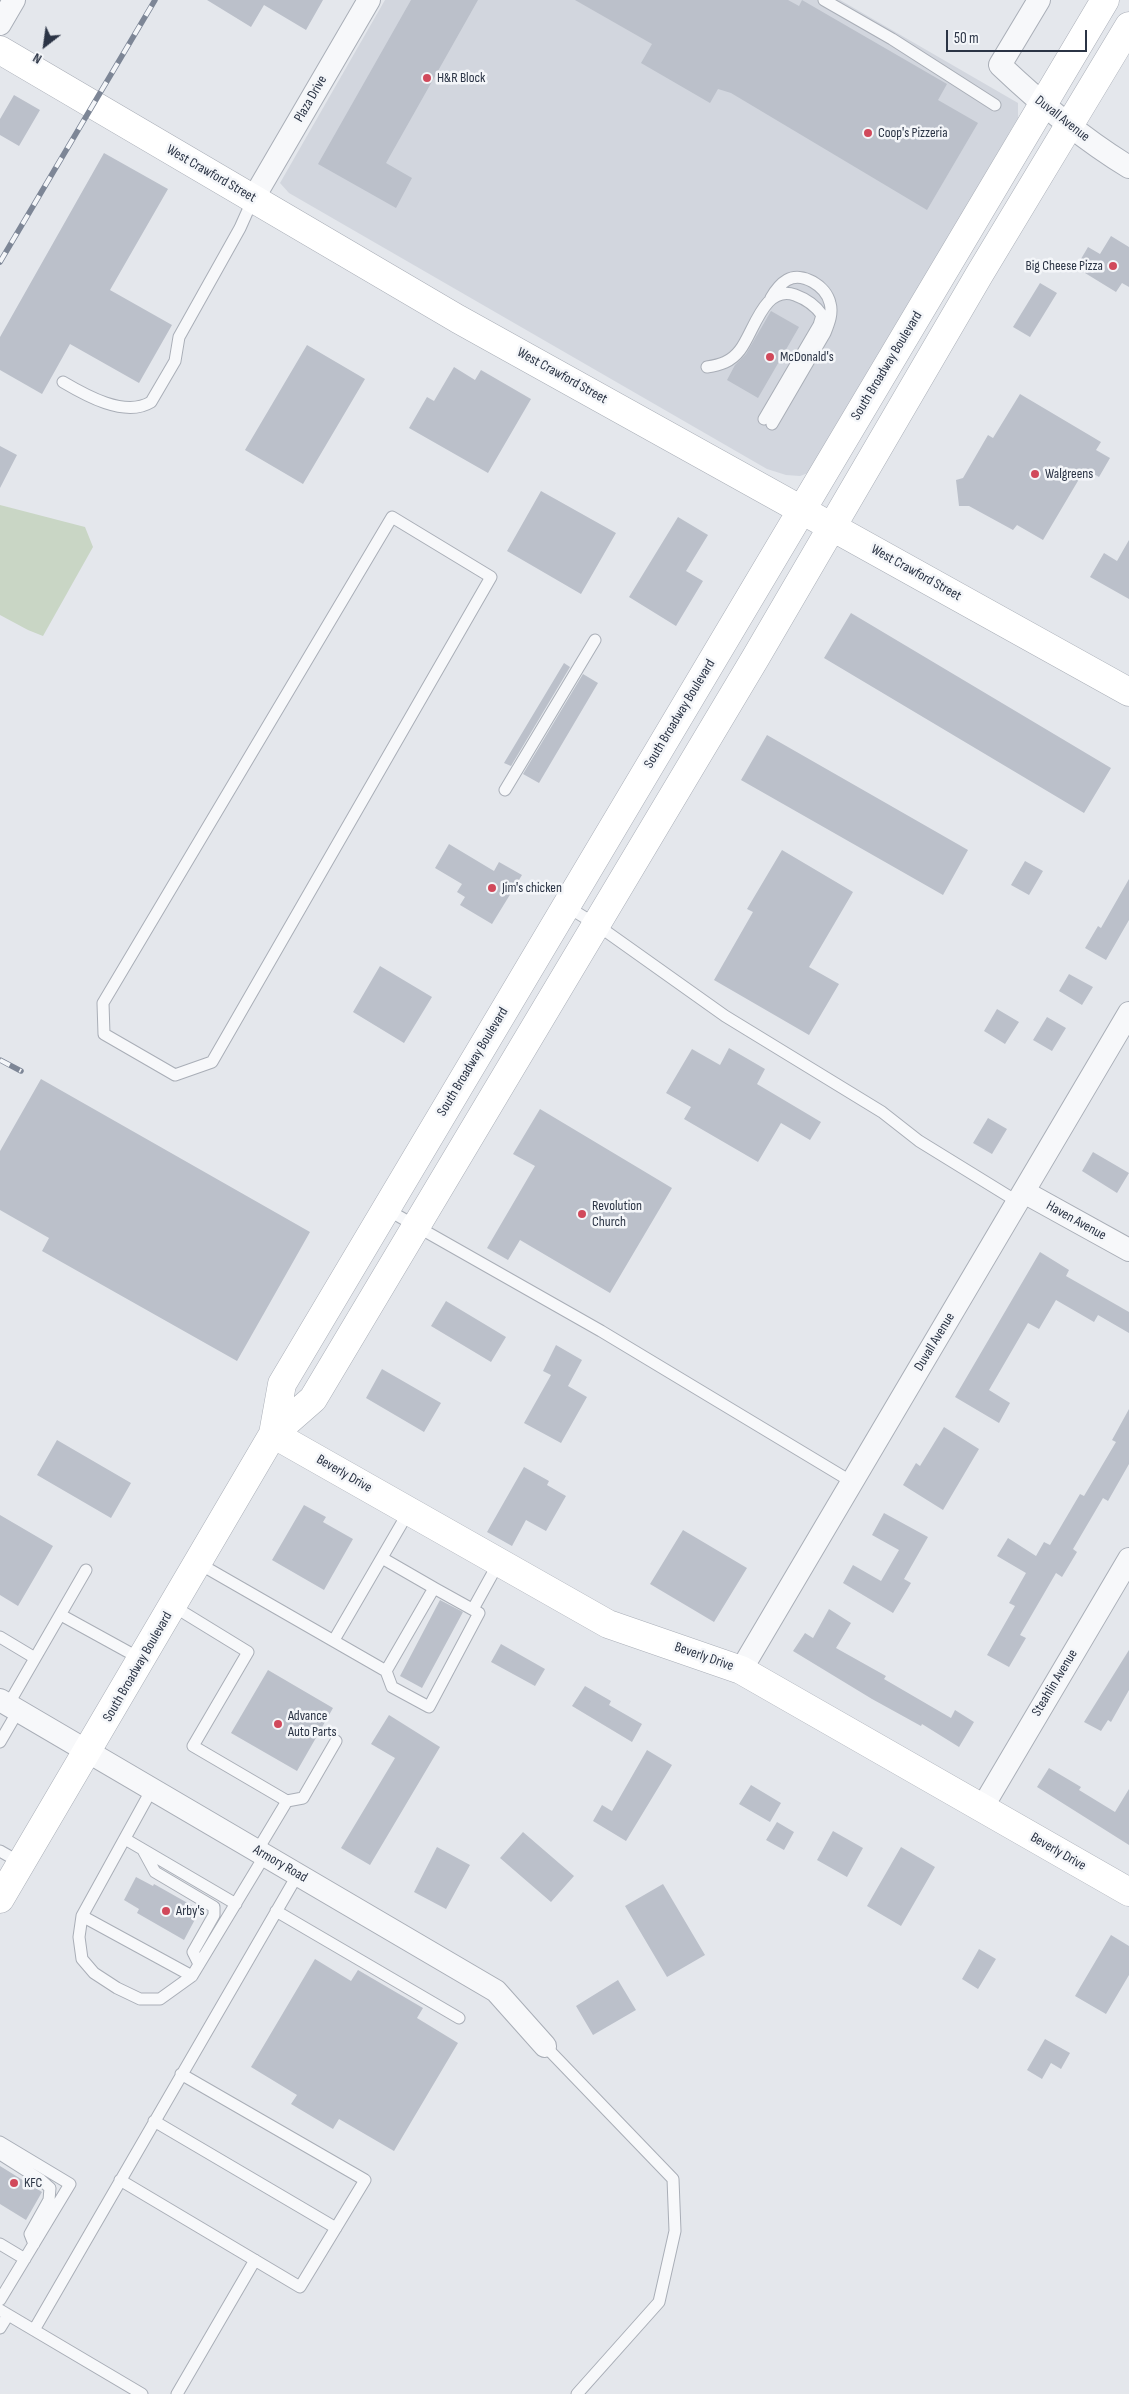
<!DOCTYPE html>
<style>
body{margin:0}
#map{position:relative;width:1129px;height:2394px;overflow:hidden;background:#e4e7ec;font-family:"Sofia Sans Condensed",sans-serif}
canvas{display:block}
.north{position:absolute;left:20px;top:20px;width:50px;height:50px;-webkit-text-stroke:4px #f4f6f9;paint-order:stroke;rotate:210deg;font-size:14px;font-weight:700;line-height:20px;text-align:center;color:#2b3445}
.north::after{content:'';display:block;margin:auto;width:18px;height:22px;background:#2b3445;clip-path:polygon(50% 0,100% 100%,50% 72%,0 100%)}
.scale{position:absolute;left:946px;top:30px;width:141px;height:22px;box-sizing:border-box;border:2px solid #2b3445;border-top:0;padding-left:6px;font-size:15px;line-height:18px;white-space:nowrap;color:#2b3445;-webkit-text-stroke:4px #f4f6f9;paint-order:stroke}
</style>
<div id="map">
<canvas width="1129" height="2394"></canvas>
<div class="north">N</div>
<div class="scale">50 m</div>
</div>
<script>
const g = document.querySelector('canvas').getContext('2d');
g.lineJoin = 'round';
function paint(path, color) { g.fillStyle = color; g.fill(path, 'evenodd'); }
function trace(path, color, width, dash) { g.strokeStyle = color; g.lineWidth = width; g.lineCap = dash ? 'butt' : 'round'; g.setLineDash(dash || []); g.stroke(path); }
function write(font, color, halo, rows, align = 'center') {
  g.font = font + ' "Sofia Sans Condensed",sans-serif'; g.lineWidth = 5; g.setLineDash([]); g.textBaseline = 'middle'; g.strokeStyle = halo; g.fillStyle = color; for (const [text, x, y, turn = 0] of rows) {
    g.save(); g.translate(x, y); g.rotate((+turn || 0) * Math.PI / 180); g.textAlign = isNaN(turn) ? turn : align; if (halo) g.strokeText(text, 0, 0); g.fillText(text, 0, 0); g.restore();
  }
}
const built = new Path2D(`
 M385,0H840L1018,103V118L811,472L800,476L786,475L767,469L289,193L280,183Z`);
const green = new Path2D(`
 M0,505L85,527L93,547L43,636L28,630L0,615Z`);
const building = new Path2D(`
 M207,0H323L306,30L264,5L251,27Z
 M411,0H478L386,163L412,178L396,208L318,164Z
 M575,0H788L799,6L802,0L947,84L938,100L978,123L927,210L731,93L718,89L710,103L641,63L652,44Z
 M14,95L40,110L19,146L0,135V119Z
 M104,153L168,189L110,290L172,325L139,383L70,344L42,394L0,370V337Z
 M1111,236L1129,247V287L1122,283L1116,292L1085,273L1088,269L1078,264L1088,247L1100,254Z
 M1040,283L1057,293L1030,337L1013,327Z
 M771,311L799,327L758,398L727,380L735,365L746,354Z
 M307,345L365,379L303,484L245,450Z
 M454,367L475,380L481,370L531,399L488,473L409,428L427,397L434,401Z
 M1020,394L1101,442L1096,450L1110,458L1099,477L1085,469L1043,540L1017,525L1013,530L969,506H959L956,480L963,478L988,435L993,438Z
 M0,446L17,455L0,488Z
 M541,491L616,533L581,594L507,551Z
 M678,517L708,535L686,571L703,581L676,626L629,597Z
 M1129,540V599L1090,577L1104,553L1117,561Z
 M851,613L1111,768L1084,813L824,658Z
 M564,663L570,667L511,766L504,763Z
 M583,674L598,683L539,783L523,774Z
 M767,735L968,850L943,895L741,780Z
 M449,844L494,871L499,862L522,875L492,924L460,905L465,897L457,892L462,884L435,868Z
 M782,850L853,892L809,967L839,984L809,1035L714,980L753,912L747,909Z
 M1025,861L1043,871L1029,895L1011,885Z
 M1129,879V920L1106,960L1085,948L1098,926L1101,928Z
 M380,966L432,997L404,1043L353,1012Z
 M1069,974L1093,987L1082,1005L1059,991Z
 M997,1009L1019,1022L1005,1044L984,1031Z
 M1047,1017L1066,1028L1052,1051L1033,1040Z
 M729,1048L765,1069L757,1084L821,1122L810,1140L781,1123L758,1162L684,1119L691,1107L666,1093L692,1049L720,1065Z
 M41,1079L310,1232L237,1361L42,1251L49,1238L0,1210V1151Z
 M540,1109L672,1188L610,1293L520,1240L508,1260L487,1248L535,1166L513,1154Z
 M988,1118L1007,1129L992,1154L973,1143Z
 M1093,1152L1129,1173L1117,1193L1082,1171Z
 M1040,1252L1069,1270L1066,1276L1129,1312V1333L1098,1315L1094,1322L1056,1300L1039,1329L1028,1323L989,1390L1010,1403L999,1423L955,1397Z
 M446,1301L506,1337L491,1362L431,1326Z
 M556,1345L582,1360L568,1386L587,1397L561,1443L524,1423L551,1375L543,1371Z
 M382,1369L441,1403L424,1432L366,1398Z
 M1129,1409V1464L1108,1501L1103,1498L1073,1549L1077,1552L1062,1577L1056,1573L1020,1635L1026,1638L1009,1667L987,1655L1015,1606L1009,1603L1026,1573L997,1556L1008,1538L1036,1556L1044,1542L1050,1545L1080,1494L1084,1496L1116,1442L1112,1440Z
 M944,1427L979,1449L943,1510L903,1485L916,1463L920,1466Z
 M57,1440L131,1483L111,1518L37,1475Z
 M524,1467L549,1481L547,1485L566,1496L546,1531L526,1520L512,1546L487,1532Z
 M304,1505L326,1517L323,1522L353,1539L324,1590L272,1560Z
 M884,1513L928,1537L904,1579L911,1583L893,1613L843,1583L853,1565L881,1581L899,1550L872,1535Z
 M0,1515L53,1546L18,1606L0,1595Z
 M683,1530L747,1568L714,1622L650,1584Z
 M440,1600L463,1612L422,1688L400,1676Z
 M829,1609L851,1623L836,1648L886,1676L884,1679L951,1718L955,1710L974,1722L959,1747L922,1724L921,1726L872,1699L793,1651L805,1633L813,1638Z
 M501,1644L545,1669L535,1686L491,1662Z
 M1129,1650V1690L1111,1722L1108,1720L1101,1731L1084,1722Z
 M268,1670L333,1708L297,1771L231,1733Z
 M585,1686L611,1701L609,1705L642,1724L632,1742L572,1706Z
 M389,1715L440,1747L370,1865L341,1848L395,1758L371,1744Z
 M647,1750L672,1765L626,1841L593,1821L602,1805L612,1811Z
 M1049,1768L1081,1787L1079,1790L1115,1812L1129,1789V1845L1037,1787Z
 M751,1785L781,1803L770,1822L739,1804Z
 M777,1822L794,1832L784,1850L766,1840Z
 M833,1831L863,1848L847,1877L817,1860Z
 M523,1832L574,1876L551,1902L500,1858Z
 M437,1847L470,1865L446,1909L414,1892Z
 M901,1847L935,1867L901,1926L867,1906Z
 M136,1877L153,1886L154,1884L200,1910L184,1940L137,1913L139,1909L124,1900Z
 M663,1884L705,1955L667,1977L625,1906Z
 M1111,1935L1129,1946V1975L1106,2014L1075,1996Z
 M979,1949L996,1959L978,1989L962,1979Z
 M315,1959L351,1981L358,1970L423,2008L417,2018L458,2043L394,2151L339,2119L333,2129L291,2104L297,2095L251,2067Z
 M618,1980L636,2010L593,2035L576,2006Z
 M1045,2039L1070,2053L1061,2069L1051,2063L1042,2079L1027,2070Z
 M0,2166L42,2192L26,2220L0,2204Z`);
const lane = new Path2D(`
 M824,0L892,39L995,105
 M771,298C775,291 780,284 787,280C802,271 826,286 830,303C833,313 829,323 825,333L772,424
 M707,367C720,365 731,362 740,350C754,332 764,284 795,295C806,299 815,305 822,315L819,325L764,419
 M63,382C85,395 125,418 151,402L175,361L179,337L240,228L253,199
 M392,517L491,577L212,1062L175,1075L104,1034L103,1003Z
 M505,790L595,640
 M566,906L597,925L725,1016L882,1112L919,1141L1018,1202
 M386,1209L601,1331L852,1482
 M198,1563L386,1671L434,1588L382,1558
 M173,1606L248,1652L193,1746L287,1801L257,1851
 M473,1609L499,1562
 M61,1615L141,1659
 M0,1637L35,1658
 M334,1640L409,1511
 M386,1671L392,1687L429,1707L479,1613L434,1588
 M8,1705L86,1570
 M0,1742L18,1711
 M152,1789L82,1916L192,1976
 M287,1801L303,1798L336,1741
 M125,1839L236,1904
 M143,1850L155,1872L214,1907V1915L193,1952L199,1964
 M0,1851L21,1863
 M276,1911L459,2018
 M82,1916L79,1937L82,1959L94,1973L117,1988L140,1999H160L192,1976L265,1855
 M545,2046L673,2179L675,2231L659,2302L577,2394
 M154,2121L336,2228
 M0,2142L70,2184L0,2300
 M0,2154L41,2180L50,2188L49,2200L30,2234L34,2244
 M120,2180L300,2287L365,2180L181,2074
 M0,2244L25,2259
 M0,2310L142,2394
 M0,2328L8,2315
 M34,2330L298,1874
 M177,2394L255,2260`);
const street = new Path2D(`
 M1039,0L1000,65C1040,103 1081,138 1129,167
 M0,24L14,0
 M253,199L369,0
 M1024,1192L1129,1250
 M741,1670L1129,1013
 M0,1700L496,1991L545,2046
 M982,1808L1129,1559`);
const secondary = new Path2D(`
 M0,50L458,319L1129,692
 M273,1434L282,1384L1105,0
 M273,1434L608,1624L741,1670L1129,1892
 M0,1899L273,1434L313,1399L756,657L979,275L1129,26`);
const rail = new Path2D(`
 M0,262L155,0
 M0,1060L21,1071`);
const markers = [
 [427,78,5,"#d1495b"],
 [868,133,5,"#d1495b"],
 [1113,266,5,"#d1495b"],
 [770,357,5,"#d1495b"],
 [1035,474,5,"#d1495b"],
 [492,888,5,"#d1495b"],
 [582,1214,5,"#d1495b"],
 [278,1724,5,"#d1495b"],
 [166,1911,5,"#d1495b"],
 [14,2183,5,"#d1495b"]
];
const poiNames = [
 ["H&R Block",437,78],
 ["Coop's Pizzeria",878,133],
 ["Big Cheese Pizza",1103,266,"right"],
 ["McDonald's",780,357],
 ["Walgreens",1045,474],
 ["Jim's chicken",502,888],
 ["Revolution",592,1206],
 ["Church",592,1222],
 ["Advance",288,1716],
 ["Auto Parts",288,1732],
 ["Arby's",176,1911],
 ["KFC",24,2183]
];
const streetNames = [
 ["Plaza Drive",311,99,-60],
 ["Duvall Avenue",1062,119,38],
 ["West Crawford Street",211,174,30],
 ["South Broadway Boulevard",887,366,-59],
 ["West Crawford Street",562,376,29],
 ["West Crawford Street",916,573,29],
 ["South Broadway Boulevard",680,714,-59],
 ["South Broadway Boulevard",473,1062,-59],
 ["Haven Avenue",1076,1221,29],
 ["Duvall Avenue",935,1342,-59],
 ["Beverly Drive",344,1474,30],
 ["Beverly Drive",704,1657,19],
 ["South Broadway Boulevard",138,1667,-60],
 ["Steahlin Avenue",1055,1683,-59],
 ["Beverly Drive",1058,1852,30],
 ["Armory Road",280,1864,30]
];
paint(built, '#d2d6de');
paint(green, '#c9d6c5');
paint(building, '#bbc0ca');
trace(lane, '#a9aeb7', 13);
trace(street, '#a9aeb7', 24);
trace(secondary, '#a9aeb7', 29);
trace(lane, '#f7f8fa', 11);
trace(street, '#f7f8fa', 22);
trace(secondary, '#fff', 28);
trace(rail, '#7d8696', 5.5);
trace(rail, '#f4f6f9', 4, [11]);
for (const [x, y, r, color] of markers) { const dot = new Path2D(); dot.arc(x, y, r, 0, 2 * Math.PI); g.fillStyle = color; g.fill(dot); trace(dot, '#f4f6f9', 2); }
write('14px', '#2b3445', '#f4f6f9', poiNames, 'left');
write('14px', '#2b3445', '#f4f6f9', streetNames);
</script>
